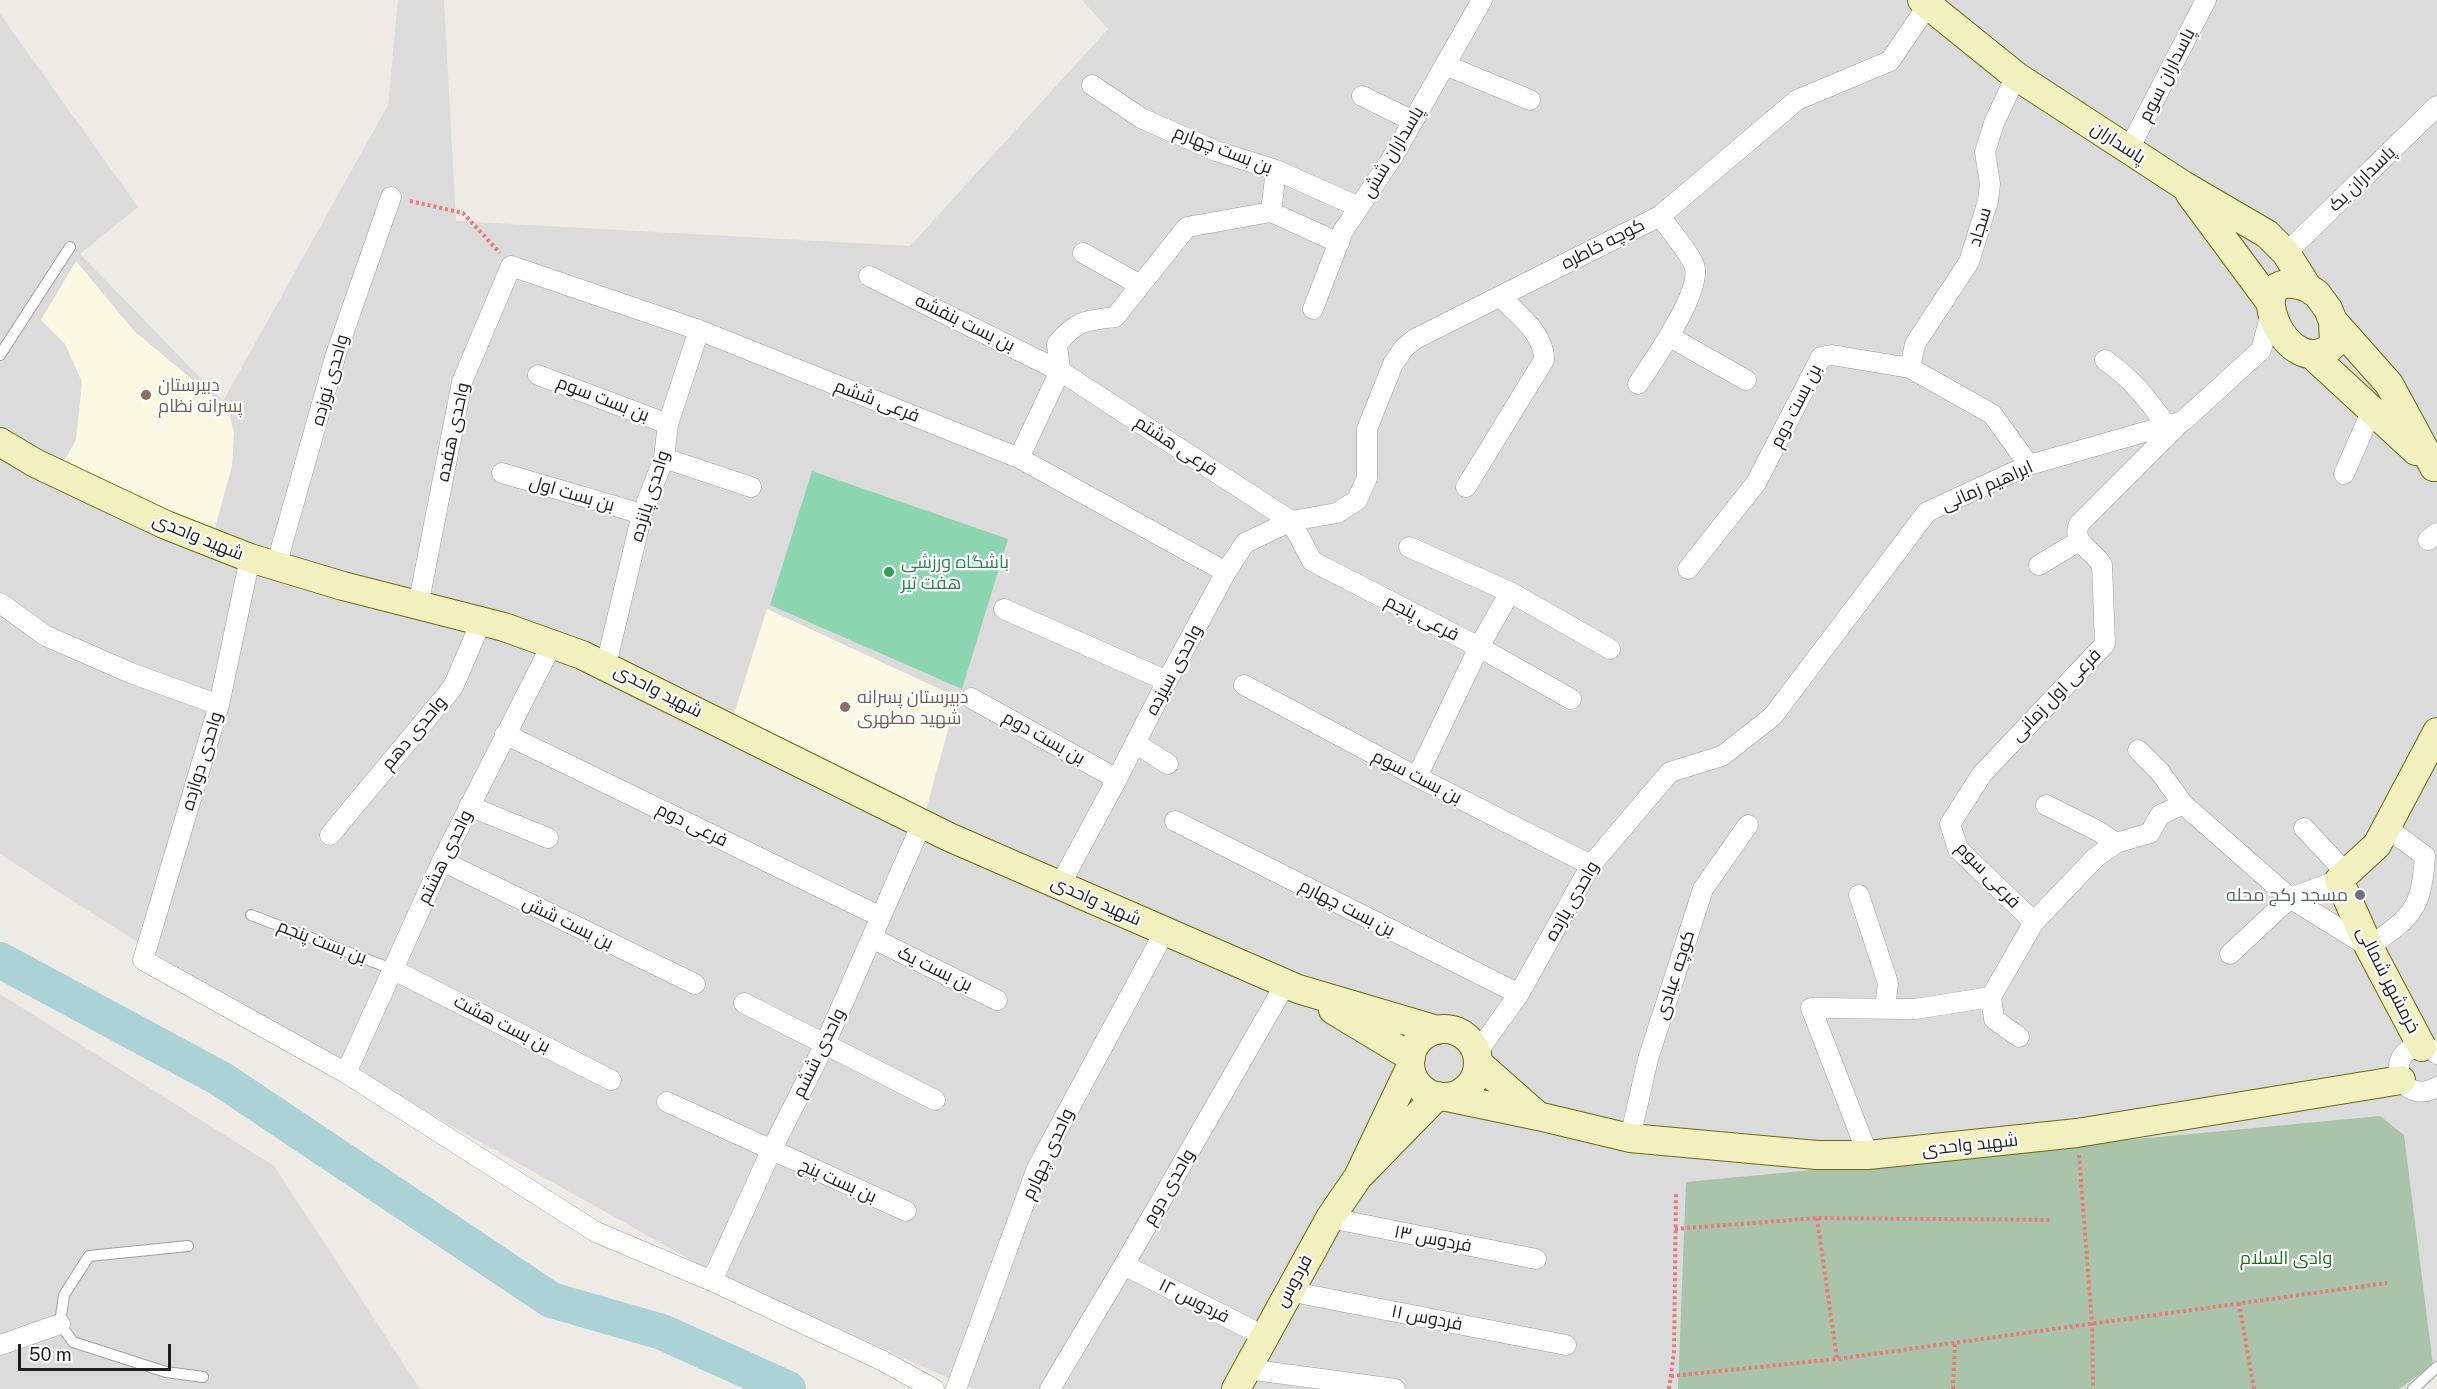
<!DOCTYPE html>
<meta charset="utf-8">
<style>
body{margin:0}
#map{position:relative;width:2437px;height:1389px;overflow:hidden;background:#eeeae5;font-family:"Public Sans",sans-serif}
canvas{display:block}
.scale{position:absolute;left:18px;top:1344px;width:153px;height:27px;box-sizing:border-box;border:3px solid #1e1e1e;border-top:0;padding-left:8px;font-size:18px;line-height:21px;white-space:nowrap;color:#1e1e1e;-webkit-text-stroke:4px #fff;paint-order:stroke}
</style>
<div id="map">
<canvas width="2437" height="1389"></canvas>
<div class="scale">50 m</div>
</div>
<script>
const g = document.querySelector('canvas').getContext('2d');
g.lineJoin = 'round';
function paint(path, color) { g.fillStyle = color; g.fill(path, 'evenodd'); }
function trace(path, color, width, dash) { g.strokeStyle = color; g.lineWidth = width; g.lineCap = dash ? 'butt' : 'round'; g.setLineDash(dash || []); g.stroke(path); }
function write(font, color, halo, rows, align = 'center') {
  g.font = font + ' "Public Sans",Cairo,sans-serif'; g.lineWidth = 4.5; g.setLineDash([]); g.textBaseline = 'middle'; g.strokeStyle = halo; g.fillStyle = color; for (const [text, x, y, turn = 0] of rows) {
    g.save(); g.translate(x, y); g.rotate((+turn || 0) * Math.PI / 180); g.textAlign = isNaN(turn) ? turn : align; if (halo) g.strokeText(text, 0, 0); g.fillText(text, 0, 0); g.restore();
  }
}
const residential = new Path2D(`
 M398,0H444L456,221L910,246L1108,29L1082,0H2437V1372L2419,1389H973L716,1274L229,1001L0,854V14L138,207L80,254L223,401L388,105Z
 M0,994L274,1166L420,1389H0Z`);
const education = new Path2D(`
 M76,261L134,331L228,409L234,433L232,466L214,531L56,476L76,440L82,382L65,344L41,320Z
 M767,609L957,697L926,810L733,717Z`);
const cemetery = new Path2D(`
 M2380,1116L2404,1135L2433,1365L2399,1389H1678L1686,1182Z`);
const pitch = new Path2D(`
 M812,471L1008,539L962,689L770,605Z`);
const river = new Path2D(`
 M0,960L221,1079L551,1300L662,1332L788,1389`);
const path = new Path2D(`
 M410,201L463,213L500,253
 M2079,1155L2092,1323L2093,1389
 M1817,1218L1837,1359
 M1675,1229L1817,1218L2050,1220
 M2239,1303L2254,1389
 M1671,1376L1837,1359L2387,1283
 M1669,1389L1674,1352L1676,1193
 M1953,1389L1955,1342`);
const lane = new Path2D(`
 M0,355L70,247
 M251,915L392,969
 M188,1246L89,1256L64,1295L60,1324L73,1342L166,1372L203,1377
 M2413,1389L2437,1367`);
const street = new Path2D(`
 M1445,65L1530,100
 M1092,85L1141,118L1216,151L1276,170L1359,207
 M1362,96L1413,121
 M2129,149L2206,0
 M1271,212L1276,170
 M1083,253L1140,285
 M2286,253L2437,106
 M869,276L1060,371L1291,521L1312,561L1479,647L1571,699
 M1313,309L1343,231L1392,158L1482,0
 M1670,337L1746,380
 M2105,360C2132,379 2147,398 2166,425
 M1910,368L1915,344L1969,262L1988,201L1990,184L1985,152L1994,123L2016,76
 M538,375L668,424
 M1638,384C1652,363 1704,289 1694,265C1689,252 1669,229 1660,216
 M664,458L751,487
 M1019,458L1060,371L1057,344C1077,320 1085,321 1115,317L1187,227L1271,212L1339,243
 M502,473L642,514
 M2344,474L2372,410
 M1466,487L1544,360C1545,334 1517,314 1500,296
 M2428,540L2437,533
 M1409,547L1510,592L1610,649
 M250,558L219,705L143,960L346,1073L596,1232L712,1281L881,1360L934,1389
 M2039,565L2079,541
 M276,566L336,354L391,197
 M1688,569L1756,483L1821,357L1832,355L1910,368L1992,414L2029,465
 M0,603L46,636L131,673L219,705
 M418,606L462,382L511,266L699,330L1019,458L1226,572
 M1004,609L1167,681
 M606,665L642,514L664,458L668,424L699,330
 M1244,685L1417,777L1591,865
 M971,698L1117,779
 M505,734L879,916
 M1135,743L1168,764
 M2138,750L2160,772L2183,804
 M1417,777L1479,647L1510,592
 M2046,805L2098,831L2116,843
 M469,806L548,838
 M1175,821L1519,994
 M2304,828L2347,874
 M330,835L453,687L481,622
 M442,861L695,984
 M1060,885L1117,779L1167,681L1226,572L1245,543L1291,521L1337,513L1357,500L1367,478V429L1393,364L1404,348L1415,339L1660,216L1797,100L1890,61L1928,5
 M1859,895L1888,983L1885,1008
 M2034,922L1958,849L1950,824L1982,774L2105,644L2102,565C2093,549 2071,544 2079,524L2181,422
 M872,938L997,1000
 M2230,954L2290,898L2339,880
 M392,969L611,1080
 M1991,997L1994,1019L2019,1037
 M744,1003L935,1100
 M1476,1054L1519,994L1591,865L1670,772L1722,756L1773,716L1927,512L2029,465L2183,421L2261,350L2271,313
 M2437,1054C2433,1049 2426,1047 2420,1047C2383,1050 2398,1108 2437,1087
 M346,1073L442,861L552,644
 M667,1102L906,1211
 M1630,1138L1648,1059L1703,889L1748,825
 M1868,1155L1811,1008L1915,1009L1991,997L2034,922L2095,858L2116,843L2150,833L2160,815L2183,804L2290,898L2369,947C2413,915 2421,911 2425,856L2386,827
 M1330,1218L1536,1259
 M1124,1265L1264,1336
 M712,1281L771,1151L825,1044L922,823
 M1288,1291L1566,1345
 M0,1345L60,1324
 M1247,1369L1395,1389
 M956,1389L1037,1168L1165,931
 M1050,1389L1124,1265L1286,983`);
const secondary = new Path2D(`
 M1922,0L2016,76L2183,185L2267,234L2286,253L2308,288L2317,294L2328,309L2333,321L2334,344C2289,391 2232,259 2308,288
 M2190,194L2270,302
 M2333,321L2389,384L2434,467
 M2311,354L2416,451
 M0,442L35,463L166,525L250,558L343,586L504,627L582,655L949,837L1298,989L1437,1030
 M1333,1010L1411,1057
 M1410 1063a34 34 0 1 1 68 0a34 34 0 1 1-68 0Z
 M2422,1047L2369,947L2339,880L2377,845L2437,732
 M1410,1068L1358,1177L1437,1096
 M1447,1097L1538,1116L1478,1063
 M1538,1116L1630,1138L1817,1155H1868L2077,1133L2401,1080
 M1236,1389L1330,1218L1358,1177`);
const markers = [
 [146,395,6,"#8d6e63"],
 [889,572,6,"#2e9e5b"],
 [845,707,6,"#8d6e63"],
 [2360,895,6,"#6b7280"]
];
const streetNames = [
 ["پاسداران سوم",2167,75,-63],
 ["پاسداران",2118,143,33],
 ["بن بست چهارم",1223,150,21],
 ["پاسداران شش",1393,152,-59],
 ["پاسداران یک",2362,179,-44],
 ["سجاد",1980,227,-73],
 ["كوچه خاطره",1603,244,-27],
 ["بن بست بنفشه",965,323,26],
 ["واحدی نوزده",330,380,-74],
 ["بن بست سوم",603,399,21],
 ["فرعی ششم",877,401,21],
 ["بن بست دوم",1796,406,-63],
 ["واحدی هفده",453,432,-78],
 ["فرعی هشتم",1176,446,33],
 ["ابراهیم زمانی",1987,486,-24],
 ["بن بست اول",572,494,16],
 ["واحدی پانزده",650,496,-73],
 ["شهید واحدی",198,537,22],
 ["فرعی پنجم",1422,618,27],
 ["واحدی سیزده",1174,670,-62],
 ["شهید واحدی",658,691,27],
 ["فرعی اول زمانی",2056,695,-46],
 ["واحدی دهم",414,733,-50],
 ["بن بست دوم",1044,738,29],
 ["واحدی دوازده",202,761,-73],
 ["بن بست سوم",1417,777,27],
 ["فرعی دوم",692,825,26],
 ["واحدی هشتم",445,857,-64],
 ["فرعی سوم",1988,875,46],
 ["شهید واحدی",1096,901,24],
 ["واحدی یازده",1572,901,-60],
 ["بن بست چهارم",1347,908,27],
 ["بن بست شش",568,923,26],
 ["بن بست پنجم",322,942,21],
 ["بن بست یک",935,969,26],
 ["کوچه عبادی",1675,975,-72],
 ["خرمشهر شمالی",2388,980,63],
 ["بن بست هشت",502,1024,27],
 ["واحدی ششم",819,1053,-64],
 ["شهید واحدی",1970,1145,-6],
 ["واحدی چهارم",1048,1154,-65],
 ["بن بست پنج",838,1181,24],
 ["واحدی دوم",1169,1187,-60],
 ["فردوس ۱۳",1433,1239,11],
 ["فردوس",1294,1281,-61],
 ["فردوس ۱۲",1194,1301,27],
 ["فردوس ۱۱",1427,1318,11]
];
const educationNames = [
 ["دبیرستان",158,385],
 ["پسرانه نظام",158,406],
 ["دبیرستان پسرانه",857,697],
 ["شهید مطهری",857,718]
];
const leisureNames = [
 ["باشگاه ورزشی",901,562],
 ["هفت تیر",901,583]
];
const worshipNames = [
 ["مسجد رکج محله",2348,895]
];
const parkNames = [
 ["وادی السلام",2286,1258]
];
paint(residential, '#dcdbdb');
paint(education, '#fbf9e1');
paint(cemetery, '#a9c4aa');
paint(pitch, '#8cd5b1');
trace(river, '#aad2d7', 36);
trace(lane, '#9f9f9f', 12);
trace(street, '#9f9f9f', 21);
trace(secondary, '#696a11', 30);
trace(path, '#ea7a7a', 4, [3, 3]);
trace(lane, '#fff', 10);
trace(street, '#fff', 20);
trace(secondary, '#f2f0bf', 28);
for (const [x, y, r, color] of markers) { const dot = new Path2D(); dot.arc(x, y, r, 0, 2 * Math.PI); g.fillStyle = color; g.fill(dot); trace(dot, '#fff', 2); }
write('18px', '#1e1e1e', '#fff', streetNames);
write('18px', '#785e54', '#fff', educationNames, 'left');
write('18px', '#27864d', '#fff', leisureNames, 'left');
write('18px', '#5b616d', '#fff', worshipNames, 'right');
write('18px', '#197117', '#fff', parkNames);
</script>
